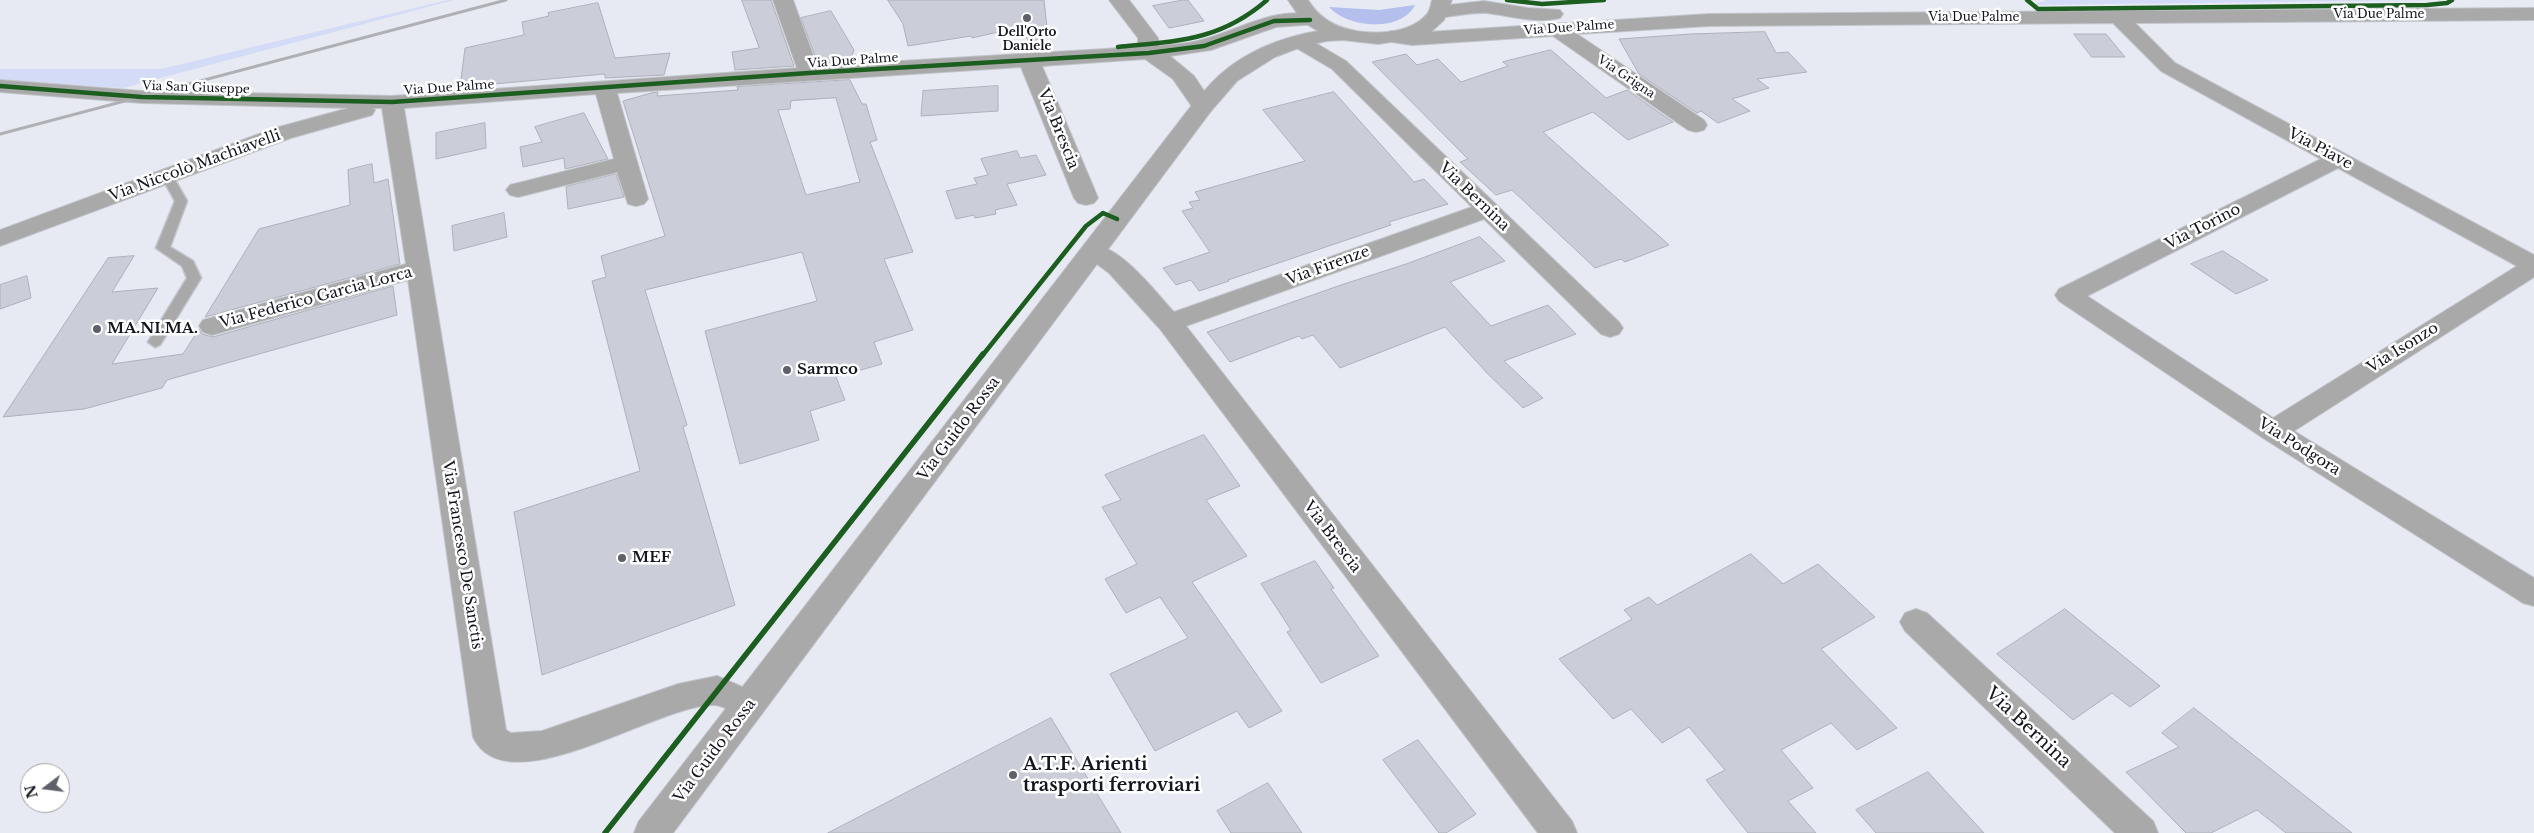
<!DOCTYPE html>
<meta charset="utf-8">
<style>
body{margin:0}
#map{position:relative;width:2534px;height:833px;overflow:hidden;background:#e7eaf3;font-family:"Libre Baskerville",serif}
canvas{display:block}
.north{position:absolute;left:20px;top:763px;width:50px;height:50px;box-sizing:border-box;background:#fff;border:1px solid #a1a2a6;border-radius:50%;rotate:255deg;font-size:14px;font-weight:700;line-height:20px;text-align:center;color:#141621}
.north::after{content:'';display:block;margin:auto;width:18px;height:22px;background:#5e606a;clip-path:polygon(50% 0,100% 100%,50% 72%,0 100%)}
</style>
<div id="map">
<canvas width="2534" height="833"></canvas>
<div class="north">N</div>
</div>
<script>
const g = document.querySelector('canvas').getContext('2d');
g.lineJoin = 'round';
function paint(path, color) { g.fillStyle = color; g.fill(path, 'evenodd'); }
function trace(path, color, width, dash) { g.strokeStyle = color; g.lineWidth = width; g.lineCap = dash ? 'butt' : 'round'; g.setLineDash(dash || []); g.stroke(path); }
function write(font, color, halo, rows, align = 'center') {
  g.font = font + ' "Libre Baskerville",serif'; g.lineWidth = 5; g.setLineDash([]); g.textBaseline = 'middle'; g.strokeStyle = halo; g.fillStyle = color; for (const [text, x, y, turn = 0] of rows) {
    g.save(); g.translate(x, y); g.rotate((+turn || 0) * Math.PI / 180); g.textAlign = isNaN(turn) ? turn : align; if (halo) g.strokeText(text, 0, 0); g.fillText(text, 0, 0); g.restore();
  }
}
const green = new Path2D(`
 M448,0H454L123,88L0,80V69H161Z
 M2046,0H2428L2034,5Z`);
const water = new Path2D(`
 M1415,5C1401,33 1347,28 1329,7L1379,10Z`);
const building = new Path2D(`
 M742,0H771L794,66L735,70L732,52L759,48Z
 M888,0H1044L1048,37L1029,42L1020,27L972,38L971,36L908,46L903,24Z
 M1183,0H1188L1204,21L1169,28L1153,6Z
 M598,3L615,58L670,53L664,75L605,78V74L460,87L465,48L524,35L522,22L549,16L548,13Z
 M831,11L854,50L850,62L818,64L801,18Z
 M1765,32L1776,53L1788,52L1807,72L1757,79L1769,88L1732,99L1750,111L1718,123L1701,111L1697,113L1639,74L1619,39L1691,34Z
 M2074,34H2106L2125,57H2092Z
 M1551,50L1606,98L1627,90L1673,122L1628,140L1593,112L1543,132L1669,245L1625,262L1621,259L1595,268L1512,190L1496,195L1460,162L1468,159L1372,62L1406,54L1417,65L1438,59L1461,82L1508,66L1503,62Z
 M850,80L862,104H866L877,140L870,142L913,252L884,259L913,330L874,342L882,364L836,377L845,400L810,411L819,440L740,464L705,331L817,301L802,252L645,290L687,425L683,427L735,605L542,675L514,512L640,471L592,281L606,277L601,256L665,236L623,101L651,93L658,92L657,96L738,90L737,87ZM836,98L860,182L806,195L778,110L790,109L791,101Z
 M998,86V111L921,116L923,91Z
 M1334,92L1414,182L1424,179L1448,204L1389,222L1391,225L1228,280L1229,281L1199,291L1191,280L1176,285L1163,268L1210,252L1182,211L1193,208L1189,202L1200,200L1195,192L1305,161L1263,110Z
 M584,113L608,159L565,169L564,158L523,167L520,147L542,142L535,127Z
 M485,123L486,148L436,159V133Z
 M1017,151L1020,158L1036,155L1046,175L1007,184L1017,205L995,210L996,214L975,218L974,215L956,219L946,191L977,184L974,178L988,175L981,159Z
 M372,164L374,183L388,179L400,264L205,317L259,229L350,205L348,170Z
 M616,174L624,197L568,209L566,187Z
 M504,213L507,237L454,251L452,226Z
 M1480,237L1505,261L1450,282L1491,326L1548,305L1576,334L1504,361L1543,398L1523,408L1487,373L1445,327L1340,368L1313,335L1302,339L1299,336L1230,362L1207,332L1341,285L1406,264Z
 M2223,251L2268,280L2236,294L2191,264Z
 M134,256L112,292L158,288L112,364L183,354L199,329L202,334L213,337L393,286L397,315L167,380L162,388L84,409L3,417L108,258Z
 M27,276L31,298L0,309V285Z
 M1204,435L1240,486L1206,500L1247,556L1192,582L1282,711L1249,728L1237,711L1155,751L1110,674L1188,638L1160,597L1126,613L1105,579L1137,564L1102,507L1121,500L1105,475Z
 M1751,554L1783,584L1818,564L1875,617L1821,649L1897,728L1857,750L1831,723L1781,750L1813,788L1788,801L1816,833H1748L1706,780L1725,770L1689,727L1662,743L1631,709L1613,719L1559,659L1632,619L1624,610L1649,597L1657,605Z
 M1315,561L1334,588L1331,589L1379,656L1321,683L1287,632L1291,630L1261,584Z
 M2065,609L2160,686L2130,707L2112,693L2073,720L1997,654Z
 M2194,708L2352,833H2286L2257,810L2211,833H2186L2126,772L2179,747L2162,733Z
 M1051,718L1121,833H828Z
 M1418,740L1476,814L1446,833H1439L1383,760Z
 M1928,772L1984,833H1876L1856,810Z
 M1268,783L1302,833H1231L1217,811Z`);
const service = new Path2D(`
 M167,172L171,173L187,201L170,247L193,261L201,278L160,345L155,347L148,342L187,278L182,266L156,248L175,201L161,176Z`);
const minor = new Path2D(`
 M773,0H793L817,66L1138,47V38L1109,0H1129L1158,38L1159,46C1173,44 1188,44 1201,40C1240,30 1276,5 1317,16L1320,20L1317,24L1276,27L1211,50L1170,56L1194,76L1214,106L1211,111L1203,112L1195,111L1173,79L1145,59L1042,66L1098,198L1094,203L1086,205L1078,203L1074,198L1021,67L617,93L648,199L644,204L636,206L628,204L617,172L518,197L510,195L506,190L510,185L614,159L596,94L404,108L506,730L511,733L542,731L678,684L717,676L761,695L766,705L761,715L749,719C739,716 724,705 714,705C657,704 507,808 473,737L408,280L212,335L203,332L199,326L203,320L406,264L382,108H373L375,110L372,115L291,138L0,246V230L275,128L349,108L142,103L0,92V80L142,91L392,96L797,68Z
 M1484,1L1528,8L1560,10L1563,14L1560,18C1536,24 1511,16 1487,13C1472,12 1455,16 1440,18L1433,16L1430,12L1433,8L1440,6Z
 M2534,8V20L2135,23L2175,63L2534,255V277L2294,431L2534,578V606L2523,603L2263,438L2059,301L2055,295L2059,289L2321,159L2161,71L2113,23L1709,26L1577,34L1704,120L1707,125L1704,130L1696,132L1688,130L1553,36L1412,45L1385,41L1382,37L1385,33L1392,31L1412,33L1709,14ZM2338,168L2517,266L2273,418L2087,296Z
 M1300,36L1307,38L1346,61L1619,322L1623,328L1619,334L1610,337L1601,334L1484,219L1186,326L1572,821L1577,833H1538L1160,329L1109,273L1086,256L1083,251L1086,246C1116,238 1155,292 1174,312L1472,207L1332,69L1293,46L1290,42L1293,38Z
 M1916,609L1927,613L2153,821L2158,833H2115L1905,631L1900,622L1905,613Z`);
const tertiary = new Path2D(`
 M1288,0H1308C1315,11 1323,19 1336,25C1361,36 1408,37 1427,14C1430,11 1431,4 1432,0H1452L1444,20L1431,32L1410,39L1378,44L1343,40L1327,41L1304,46L1275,57L1237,81L1211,111L673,833H634L639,821L1195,101C1204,92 1212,81 1222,73C1249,50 1283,37 1318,31L1303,22Z`);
const rail = new Path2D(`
 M0,134L506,0`);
const cyclewayFar1 = new Path2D(`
 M1507,0L1542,4L1604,0
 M2027,0L2038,9L2427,5L2447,3L2452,0
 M1118,47C1177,41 1220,41 1267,0
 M0,86L142,97L392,102L809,73L1149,53L1204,46L1274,21L1310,20
 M982,356L1086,226L1103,213L1117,219`);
const cycleway = new Path2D(`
 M605,833L983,354`);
const markers = [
 [1027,18,5,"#5e606a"],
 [97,329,5,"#5e606a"],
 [787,370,5,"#5e606a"],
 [622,558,5,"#5e606a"],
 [1013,775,5,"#5e606a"]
];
const farStreetnames = [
 ["Via Due Palme",2379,15],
 ["Via Due Palme",1974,18],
 ["Via Due Palme",1569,28,-4],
 ["Via Due Palme",853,61,-4],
 ["Via Grigna",1626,77,34],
 ["Via San Giuseppe",196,88,2],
 ["Via Due Palme",449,88,-4]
];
const farPoinames = [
 ["Dell'Orto",1027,33],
 ["Daniele",1027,47]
];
const streetNames = [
 ["Via Brescia",1058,129,68],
 ["Via Piave",2320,149,28],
 ["Via Niccolò Machiavelli",195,166,-20],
 ["Via Bernina",1474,197,44],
 ["Via Torino",2203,227,-27],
 ["Via Firenze",1328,266,-20],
 ["Via Federico Garcia Lorca",316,298,-15],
 ["Via Isonzo",2403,348,-32],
 ["Via Guido Rossa",959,429,-53],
 ["Via Podgora",2299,447,32],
 ["Via Brescia",1332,537,53],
 ["Via Francesco De Sanctis",462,555,81],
 ["Via Guido Rossa",715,751,-53]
];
const poiNames = [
 ["MA.NI.MA.",107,329],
 ["Sarmco",797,370],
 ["MEF",632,558]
];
const nearStreetnames = [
 ["Via Bernina",2028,728,43]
];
const nearPoinames = [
 ["A.T.F. Arienti",1023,765],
 ["trasporti ferroviari",1023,786]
];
paint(green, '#d4dbf6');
paint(water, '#b5bfee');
paint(building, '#cbcdd8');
trace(building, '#aeb1ba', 1);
trace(service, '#c2c5cc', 3);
trace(minor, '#c2c5cc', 2);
trace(tertiary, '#c2c5cc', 2);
paint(service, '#a8a9a8');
paint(minor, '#a8a9a8');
paint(tertiary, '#a8a9a8');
trace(rail, '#afb0b4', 3);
trace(cyclewayFar1, '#1b5e20', 4.5);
trace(cycleway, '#1b5e20', 5.5);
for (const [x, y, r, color] of markers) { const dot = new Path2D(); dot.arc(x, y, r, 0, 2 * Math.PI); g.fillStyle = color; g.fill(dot); trace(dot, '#fff', 2); }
write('12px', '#141621', '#fff', farStreetnames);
write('bold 12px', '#141621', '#fff', farPoinames);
write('15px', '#141621', '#fff', streetNames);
write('bold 15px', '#141621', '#fff', poiNames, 'left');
write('18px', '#141621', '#fff', nearStreetnames);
write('bold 18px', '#141621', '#fff', nearPoinames, 'left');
</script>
